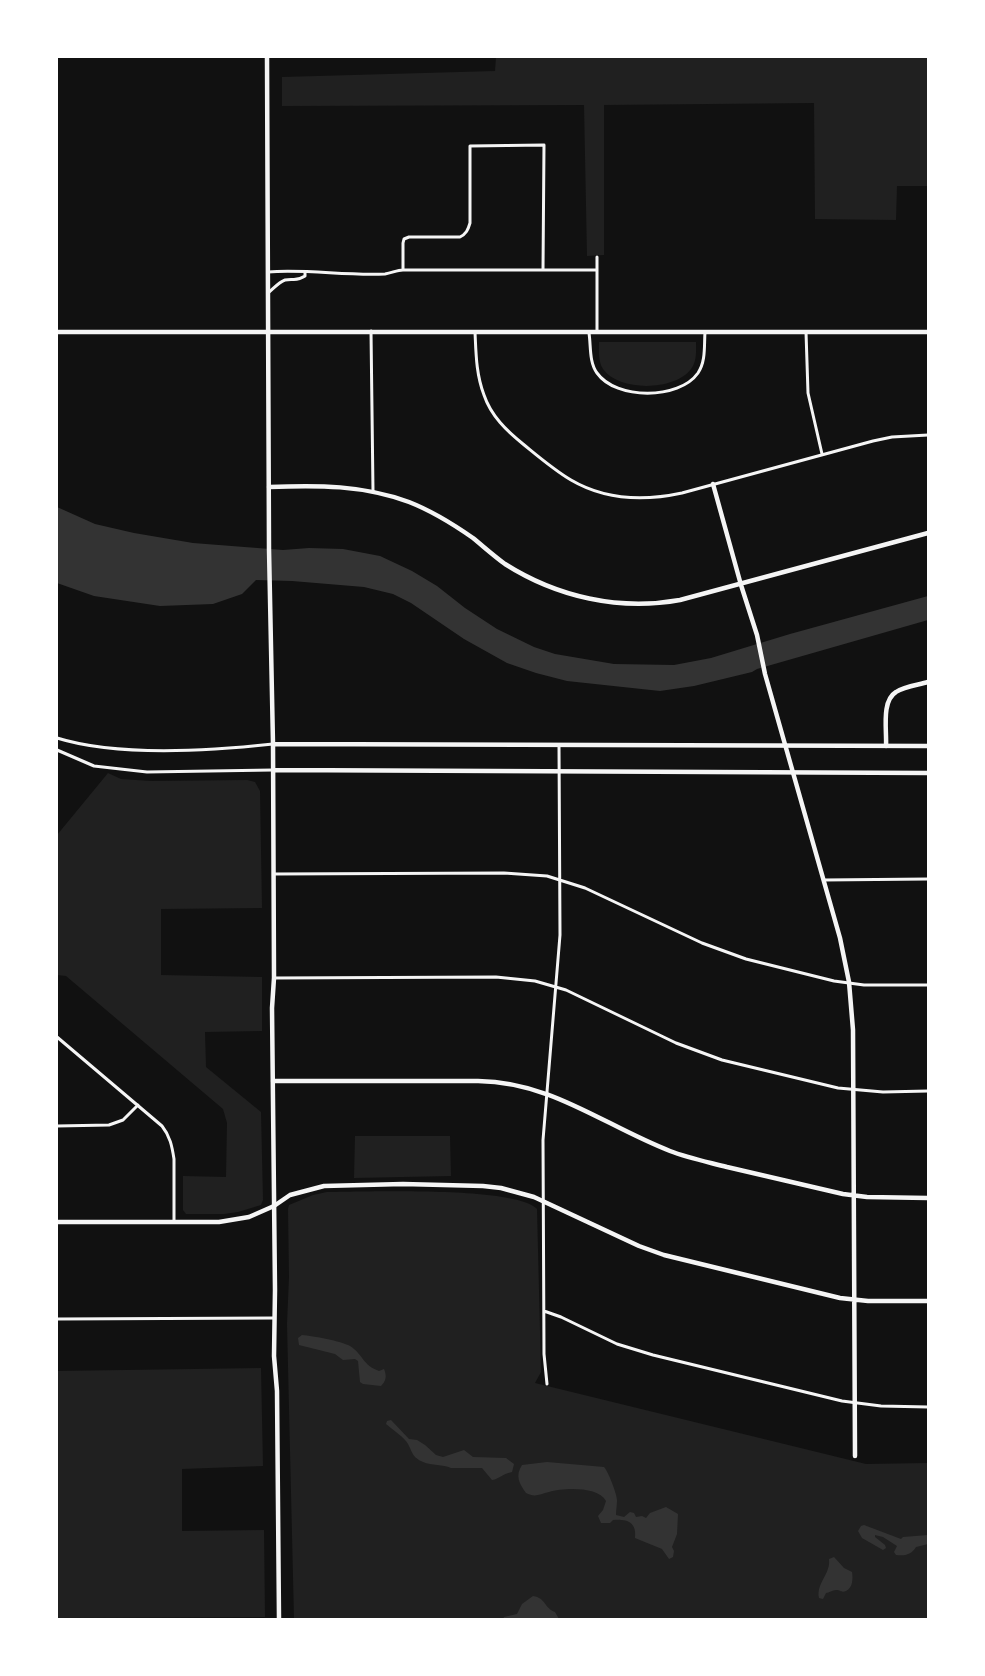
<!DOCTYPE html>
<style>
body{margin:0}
#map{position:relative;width:985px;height:1676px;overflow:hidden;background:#111;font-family:Arial,sans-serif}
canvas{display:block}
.frame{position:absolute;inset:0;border:58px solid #fff;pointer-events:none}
</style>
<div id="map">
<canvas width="985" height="1676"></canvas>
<div class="frame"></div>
</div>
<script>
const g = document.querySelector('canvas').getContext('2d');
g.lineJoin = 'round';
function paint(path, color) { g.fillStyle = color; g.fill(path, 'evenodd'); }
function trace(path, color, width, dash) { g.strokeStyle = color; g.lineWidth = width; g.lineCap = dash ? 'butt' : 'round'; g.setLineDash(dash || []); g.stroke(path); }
const green = new Path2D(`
 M496,57H928V186H897L896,220L815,219L814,103L604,105V255L587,256L584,105L282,106V77L495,71Z
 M599,342H696C696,351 697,361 691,369C675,391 619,392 603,369C598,361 599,351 599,342Z
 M108,773L121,779L151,781L247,780L255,782L260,791L262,908L161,909V975L262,977V1031L205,1032L206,1067L261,1112L263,1200L261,1205L238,1212L224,1214H186L183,1210V1176L226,1177L227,1123L223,1109L66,976L57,975V835Z
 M355,1136H450L451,1176L354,1178Z
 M327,1192C365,1192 515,1186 537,1209L541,1372L535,1383L866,1464L928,1463V1619H294L287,1324L289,1277L288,1209L289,1205L313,1195Z
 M261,1368L263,1466L182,1469V1531L264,1530L265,1617L57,1618V1371Z`);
const water = new Path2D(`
 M57,507L95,524L134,533L193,543L283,550L309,548L343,549L380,556L412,571L437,586L465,608L497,629L534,647L555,654L614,664L674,665L711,658L790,634L928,596V620L757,669L752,672L694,686L660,691L567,681L536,673L507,663L464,639L411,603L393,594L364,587L292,581L256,580L242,594L213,604L160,606L94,596L57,583Z
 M302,1335C313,1336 341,1341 350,1346C363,1354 362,1365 379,1371L384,1369C387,1376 386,1381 381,1386L363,1384L360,1382L358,1361L355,1359L343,1360L335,1354L299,1345L298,1338Z
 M391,1420L409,1439L417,1440L425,1445L436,1455L443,1457L464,1450L473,1457L506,1458L514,1464L512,1472C501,1474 500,1479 492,1480L482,1468H451C443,1464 432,1466 423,1462C412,1457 413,1453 408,1444C405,1438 392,1429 386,1424L387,1421Z
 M547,1462L604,1467C608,1471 617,1494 617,1500C617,1505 616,1510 616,1515L624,1517L630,1512L634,1513L636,1517L642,1516L646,1518L650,1513L666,1507L678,1514L677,1534L672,1547L674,1551L673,1557L669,1559L662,1549L635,1538C637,1522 627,1519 613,1520L610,1523H601L598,1516L603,1510L606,1501C598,1486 563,1488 549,1492C540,1494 535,1498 526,1493C519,1483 515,1476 522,1465Z
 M864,1525L901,1539L903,1537L928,1535V1544L916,1547C911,1555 905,1556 896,1555L894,1552L897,1546L883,1537L875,1535V1537L885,1545L886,1548L883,1550L862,1538L858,1531L861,1526Z
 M834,1557L844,1568L852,1572C853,1578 853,1588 846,1591C841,1593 841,1590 836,1590C832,1590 829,1593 826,1593L823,1599L819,1598C816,1583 831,1574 829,1559Z
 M533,1596C546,1598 544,1608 555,1612L559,1619H503L504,1617L517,1614L522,1604Z`);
const minor = new Path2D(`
 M597,257V332
 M403,270V243L404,239L409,237H460C466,234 468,230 470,223V146L544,145L543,269
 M268,272C307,269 346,276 385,274C392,273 397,270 403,270H597
 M268,293C273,289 279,282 285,280C294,278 296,282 305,276V272
 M371,331L373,491
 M475,332C476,353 476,374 484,395C491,416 507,431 523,444C539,457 554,470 571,480C605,500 645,501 682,493L873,441L892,437L928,435
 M806,332L808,393L822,454
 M589,333C591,346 589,362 597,373C616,400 679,400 698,373C706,361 704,346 705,332
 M57,738C118,757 209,751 273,744
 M57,750L94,766L147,772L273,770
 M274,874L504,873L547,876L585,888L702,943L746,959L834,981L864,985H928
 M824,880L928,879
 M274,978L496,977L535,981L566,990L676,1043L722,1060L838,1088L883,1092L928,1091
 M57,1037L162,1126C170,1136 172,1146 174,1159V1222
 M57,1126L109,1125L123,1120L138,1105
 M544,1311L561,1317L617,1344L653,1355L842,1401L881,1406L928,1407
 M57,1319L274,1318
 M547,1384L544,1354L543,1140L560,935L559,746`);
const tertiary = new Path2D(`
 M57,332H928
 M713,484L741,585L757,635L765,674L840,938L849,982L853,1030L855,1456
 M269,487C318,485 363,485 409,502C432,511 453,524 473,538C484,547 494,556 505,564C557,597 619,611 680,600L928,533
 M886,746C887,731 881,701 896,692C905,686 918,685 928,682
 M273,1081H478C552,1082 603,1125 670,1151C688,1158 708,1162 727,1167C766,1176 804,1185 843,1194L867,1197L928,1198
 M57,1222H219L249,1217L274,1206L290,1195L324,1186L403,1184L483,1186L501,1188L534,1197L639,1246L664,1255L840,1298L868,1301H928`);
const secondary = new Path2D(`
 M267,57L269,549L273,744L274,978L272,1008L275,1290L274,1356L277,1391L279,1619
 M273,744L928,746
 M273,770L928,773`);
paint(green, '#202020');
paint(water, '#333');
trace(minor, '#f5f5f5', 3);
trace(tertiary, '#f5f5f5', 4.5);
trace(secondary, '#f5f5f5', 4.5);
</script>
